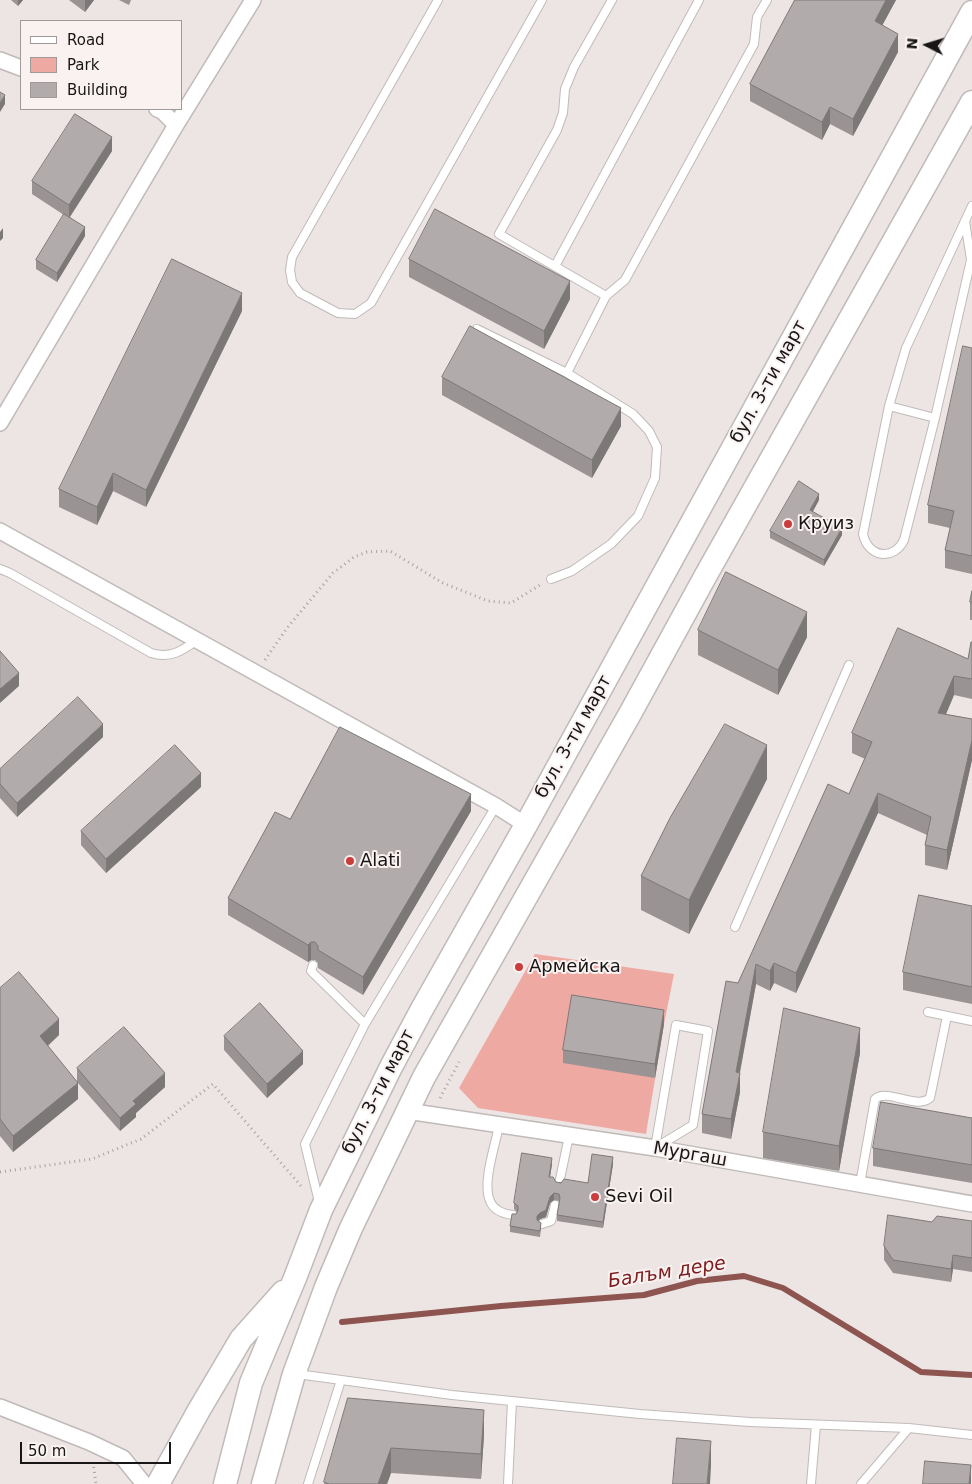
<!DOCTYPE html>
<meta charset="utf-8">
<style>
body{margin:0}
#map{position:relative;width:972px;height:1484px;overflow:hidden;background:#ece5e4;font-family:"DejaVu Sans",sans-serif}
canvas{display:block}
.legend{position:absolute;left:20px;top:20px;width:162px;height:90px;box-sizing:border-box;background:#f9f2f1;border:1px solid #9f9a99;margin:0;padding:6px 9px;list-style:none;font-size:15px;color:#171515}
.legend li{display:flex;align-items:center;gap:10px;height:25px}
.legend b{width:25px;border:1px solid #9f9a99}
.north{position:absolute;left:902px;top:20px;width:50px;height:50px;-webkit-text-stroke:4px #f9f2f1;paint-order:stroke;rotate:275deg;font-size:14px;font-weight:700;line-height:20px;text-align:center;color:#171515}
.north::after{content:'';display:block;margin:auto;width:18px;height:22px;background:#171515;clip-path:polygon(50% 0,100% 100%,50% 72%,0 100%)}
.scale{position:absolute;left:20px;top:1442px;width:151px;height:22px;box-sizing:border-box;border:2px solid #171515;border-top:0;padding-left:6px;font-size:15px;line-height:18px;white-space:nowrap;color:#171515;-webkit-text-stroke:4px #f9f2f1;paint-order:stroke}
</style>
<div id="map">
<canvas width="972" height="1484"></canvas>
<ul class="legend">
<li><b style="height:6px;background:#fff"></b>Road</li>
<li><b style="height:14px;background:#eea9a3"></b>Park</li>
<li><b style="height:14px;background:#b2abab"></b>Building</li>
</ul>
<div class="north">N</div>
<div class="scale">50 m</div>
</div>
<script>
const g = document.querySelector('canvas').getContext('2d');
g.lineJoin = 'round';
function paint(path, color) { g.fillStyle = color; g.fill(path, 'evenodd'); }
function trace(path, color, width, dash) { g.strokeStyle = color; g.lineWidth = width; g.lineCap = dash ? 'butt' : 'round'; g.setLineDash(dash || []); g.stroke(path); }
function write(font, color, halo, rows, align = 'center') {
  g.font = font + ' "DejaVu Sans",sans-serif'; g.lineWidth = 4; g.setLineDash([]); g.textBaseline = 'middle'; g.strokeStyle = halo; g.fillStyle = color; for (const [text, x, y, turn = 0] of rows) {
    g.save(); g.translate(x, y); g.rotate((+turn || 0) * Math.PI / 180); g.textAlign = isNaN(turn) ? turn : align; if (halo) g.strokeText(text, 0, 0); g.fillText(text, 0, 0); g.restore();
  }
}
const green = new Path2D(`
 M535,954L674,974L664,1024L646,1134L478,1108L459,1088Z`);
const stream = new Path2D(`
 M342,1322L501,1306L644,1295L697,1281L744,1276L783,1288L921,1372L972,1375`);
const path = new Path2D(`
 M265,660L287,628L333,573L354,557L367,552L390,551L443,583L488,601L511,603L540,585
 M440,1098L459,1062
 M0,1172L92,1159L141,1139L213,1084L301,1186
 M93,1462L96,1484`);
const lane = new Path2D(`
 M438,0L292,257L290,270L292,282L300,293L338,313L355,314L371,303L542,0
 M612,0L574,67L565,89L563,113L557,130L499,234L606,296L625,280L754,44L757,17L767,0
 M965,221L971,260L935,418L904,540C894,561 868,558 863,534L889,406L906,348L972,206
 M555,266L699,0
 M477,329L567,373L633,414L649,431L657,447L655,478L638,516L611,544L572,571L551,579
 M567,373L606,296
 M889,406L935,418
 M0,569L10,573L151,653C170,659 182,651 197,640
 M735,927L849,665
 M313,965L311,971L365,1024
 M928,1012L972,1021
 M676,1025L708,1031L693,1125L655,1148Z
 M499,1126C495,1146 482,1183 490,1201C494,1211 504,1214 513,1215
 M559,1184L569,1136
 M860,1184L875,1099C888,1088 916,1110 930,1098L947,1016
 M319,1202L305,1144L365,1024L496,806
 M542,1224L551,1221L555,1205
 M297,1374L452,1395L640,1414L750,1422L909,1428L972,1435
 M308,1484L341,1380
 M508,1484L512,1401
 M811,1484L816,1425
 M861,1484L909,1428`);
const street = new Path2D(`
 M0,60L21,68
 M157,109L162,111L176,125
 M0,423L176,125L253,0
 M0,531L496,806L526,825
 M407,1111L655,1148L972,1204
 M0,1407L89,1442L123,1458L144,1484`);
const secondary = new Path2D(`
 M158,1484L199,1410L241,1339L283,1292
 M225,1484L251,1383L295,1278L321,1210L391,1067L422,1009L526,825L972,12
 M263,1484L294,1374L326,1287L351,1228L424,1077L631,712L706,575L972,102`);
const wall = new Path2D(`
 M11,0H23L18,6Z
 M69,0H94L85,12Z
 M119,0H131L129,5Z
 M795,0H896L882,25L898,52L853,136L830,124L822,140L750,101V84Z
 M112,151L70,217L85,236L57,282L36,269V260L64,215L32,194V181Z
 M409,259L570,299L544,349L409,277Z
 M242,311L146,507L113,491L97,525L59,507V489Z
 M972,348V574L945,568V550L950,528L928,523V505Z
 M442,377L621,426L592,478L442,395Z
 M819,500L812,512L842,535L824,566L770,538V531Z
 M972,591V620H970V602Z
 M698,630L807,637L778,695L698,655Z
 M972,642V699L954,695L946,714L972,719V760L947,870L925,865V845L927,835L878,813L796,993L774,983L770,991L756,984L740,1073V1092L731,1139L702,1133V1114L738,983L849,794L865,759L852,753V733L968,659Z
 M103,737L17,817L0,798V769Z
 M767,779L689,934L641,910V876Z
 M201,787L106,873L81,845V831Z
 M471,811L363,995L318,968V963L315,960H311L308,962L228,915V898L290,819Z
 M972,906V1004L903,990V972Z
 M0,988L59,1035L48,1046L78,1099L13,1152L0,1136Z
 M664,1024L655,1078L563,1063V1050Z
 M224,1036L303,1064L267,1098L224,1050Z
 M860,1053L839,1171L763,1158V1132Z
 M77,1068L165,1087L136,1113V1117L120,1131L77,1082Z
 M972,1118V1183L873,1166V1148Z
 M552,1164L550,1177L556,1182L588,1183L613,1164L603,1228L557,1221V1215L559,1202V1201L554,1200L550,1203L546,1217L540,1219L538,1221L541,1229L540,1237L510,1232V1226L517,1212L514,1209V1203Z
 M972,1221V1272L953,1269L951,1282L893,1273L884,1260V1246L932,1222Z
 M348,1398L484,1435L481,1479L391,1473L387,1484H324Z`);
const shadedWall = new Path2D(`
 M18,0H23L18,6Z
 M85,0H94L85,12Z
 M886,0H896L875,39V21Z
 M898,34V52L853,136V119Z
 M5,95V104L0,112V103Z
 M830,107V124L822,140V122Z
 M112,137V151L69,218V205Z
 M85,227V236L57,282V273Z
 M3,228V238L0,241V232Z
 M570,281V299L544,349V331Z
 M242,293V311L146,507V490Z
 M621,408V426L592,478V460Z
 M113,473V491L97,525V507Z
 M819,494V500L810,517V510Z
 M842,528V535L824,566V560Z
 M807,612V637L778,695V670Z
 M19,673V686L0,703V689Z
 M954,676V695L938,733V713Z
 M103,724V737L17,817V803Z
 M972,740V760L947,870V850Z
 M767,745V779L689,934V900Z
 M201,773V787L106,873V859Z
 M878,793V813L796,993V973Z
 M471,794V811L363,995V977Z
 M311,942V960L308,962V945Z
 M774,963V983L770,991V971Z
 M756,964V984L736,1092V1072Z
 M664,1010V1024L655,1078V1064Z
 M59,1019V1035L40,1052V1036Z
 M860,1028V1053L839,1171V1146Z
 M303,1051V1064L267,1098V1084Z
 M165,1073V1087L136,1113V1117L120,1131V1118L133,1101Z
 M740,1073V1092L731,1139V1119Z
 M78,1083V1099L13,1152V1136Z
 M613,1157V1164L603,1228V1222Z
 M552,1158V1164L549,1183V1177Z
 M554,1193V1200L550,1203L546,1217L540,1219L537,1222V1216L550,1197Z
 M953,1255V1269L951,1282V1269Z
 M484,1410V1435L481,1479V1454Z
 M711,1441V1466L710,1484H707Z
 M391,1448V1473L387,1484H378Z
 M971,1465V1484H969Z`);
const building = new Path2D(`
 M795,0H886L875,21L898,34L853,119L830,107L822,122L750,84Z
 M0,92L5,95L0,103Z
 M75,114L112,137L69,205L32,181Z
 M435,209L570,281L544,331L409,259Z
 M64,214L85,227L57,273L36,260Z
 M172,259L242,293L146,490L113,473L97,507L59,489Z
 M470,326L621,408L592,460L442,377Z
 M963,346L972,348V556L945,550L954,511L928,505Z
 M799,481L819,494L810,510L842,528L824,560L770,531Z
 M726,572L807,612L778,670L698,630Z
 M972,591V603L970,602Z
 M898,628L968,659L971,642H972V679L954,676L938,713L972,719V740L947,850L925,845L931,817L878,793L796,973L774,963L770,971L756,964L736,1072L740,1073L731,1119L702,1114L726,981L738,983L828,784L849,794L872,742L852,733Z
 M0,651L19,673L0,689Z
 M78,697L103,724L17,803L0,784V769Z
 M725,724L767,745L689,900L641,876L670,818Z
 M340,727L471,794L363,977L318,950V946L315,942H311L308,945L228,898L275,812L290,819Z
 M175,745L201,773L106,859L81,831Z
 M919,895L972,906V987L903,972Z
 M19,972L59,1019L40,1036L78,1083L13,1136L0,1119V988Z
 M572,995L664,1010L655,1064L563,1050Z
 M260,1003L303,1051L267,1084L224,1036Z
 M784,1008L860,1028L839,1146L763,1132Z
 M124,1027L165,1073L133,1101L136,1104L120,1118L77,1068Z
 M881,1102L972,1118V1165L873,1148Z
 M522,1153L552,1158L549,1177H553L556,1182L561,1183L564,1179L588,1183L592,1154L613,1157L603,1222L557,1215L560,1198L559,1194L554,1193L550,1197L546,1210L540,1213L537,1216V1220L541,1223L540,1231L510,1226L512,1214H516L518,1210V1206L514,1203Z
 M888,1215L932,1222L937,1216L972,1221V1258L953,1255L951,1269L893,1260L884,1246Z
 M348,1398L484,1410L481,1454L391,1448L378,1484H329L324,1482Z
 M677,1438L711,1441L707,1484H673Z
 M925,1461L971,1465L969,1484H923Z`);
const markers = [
 [788,524,5,"#cb3c3c"],
 [350,861,5,"#cb3c3c"],
 [519,967,5,"#cb3c3c"],
 [595,1197,5,"#cb3c3c"]
];
const streetNames = [
 ["бул. 3-ти март",769,382,-61],
 ["бул. 3-ти март",574,737,-61],
 ["бул. 3-ти март",379,1092,-63],
 ["Мургаш",690,1155,10]
];
const poiNames = [
 ["Круиз",798,524],
 ["Alati",360,861],
 ["Армейска",529,967],
 ["Sevi Oil",605,1197]
];
const waterNames = [
 ["Балъм дере",667,1273,-9]
];
paint(green, '#eea9a3');
trace(stream, '#8d5450', 6);
trace(lane, '#c0bab9', 10);
trace(street, '#c0bab9', 18);
trace(secondary, '#c0bab9', 25);
trace(path, '#a7a2a1', 3, [1, 4]);
trace(lane, '#fff', 8);
trace(street, '#fff', 15);
trace(secondary, '#fff', 22);
paint(wall, '#999393');
paint(shadedWall, '#7d7878');
paint(building, '#b2abab');
trace(building, '#7d7878', 1);
for (const [x, y, r, color] of markers) { const dot = new Path2D(); dot.arc(x, y, r, 0, 2 * Math.PI); g.fillStyle = color; g.fill(dot); trace(dot, '#f9f2f1', 2); }
write('18px', '#171515', '#f9f2f1', streetNames);
write('18px', '#171515', '#f9f2f1', poiNames, 'left');
write('italic 19px', '#7d1b1d', '#f9f2f1', waterNames);
</script>
